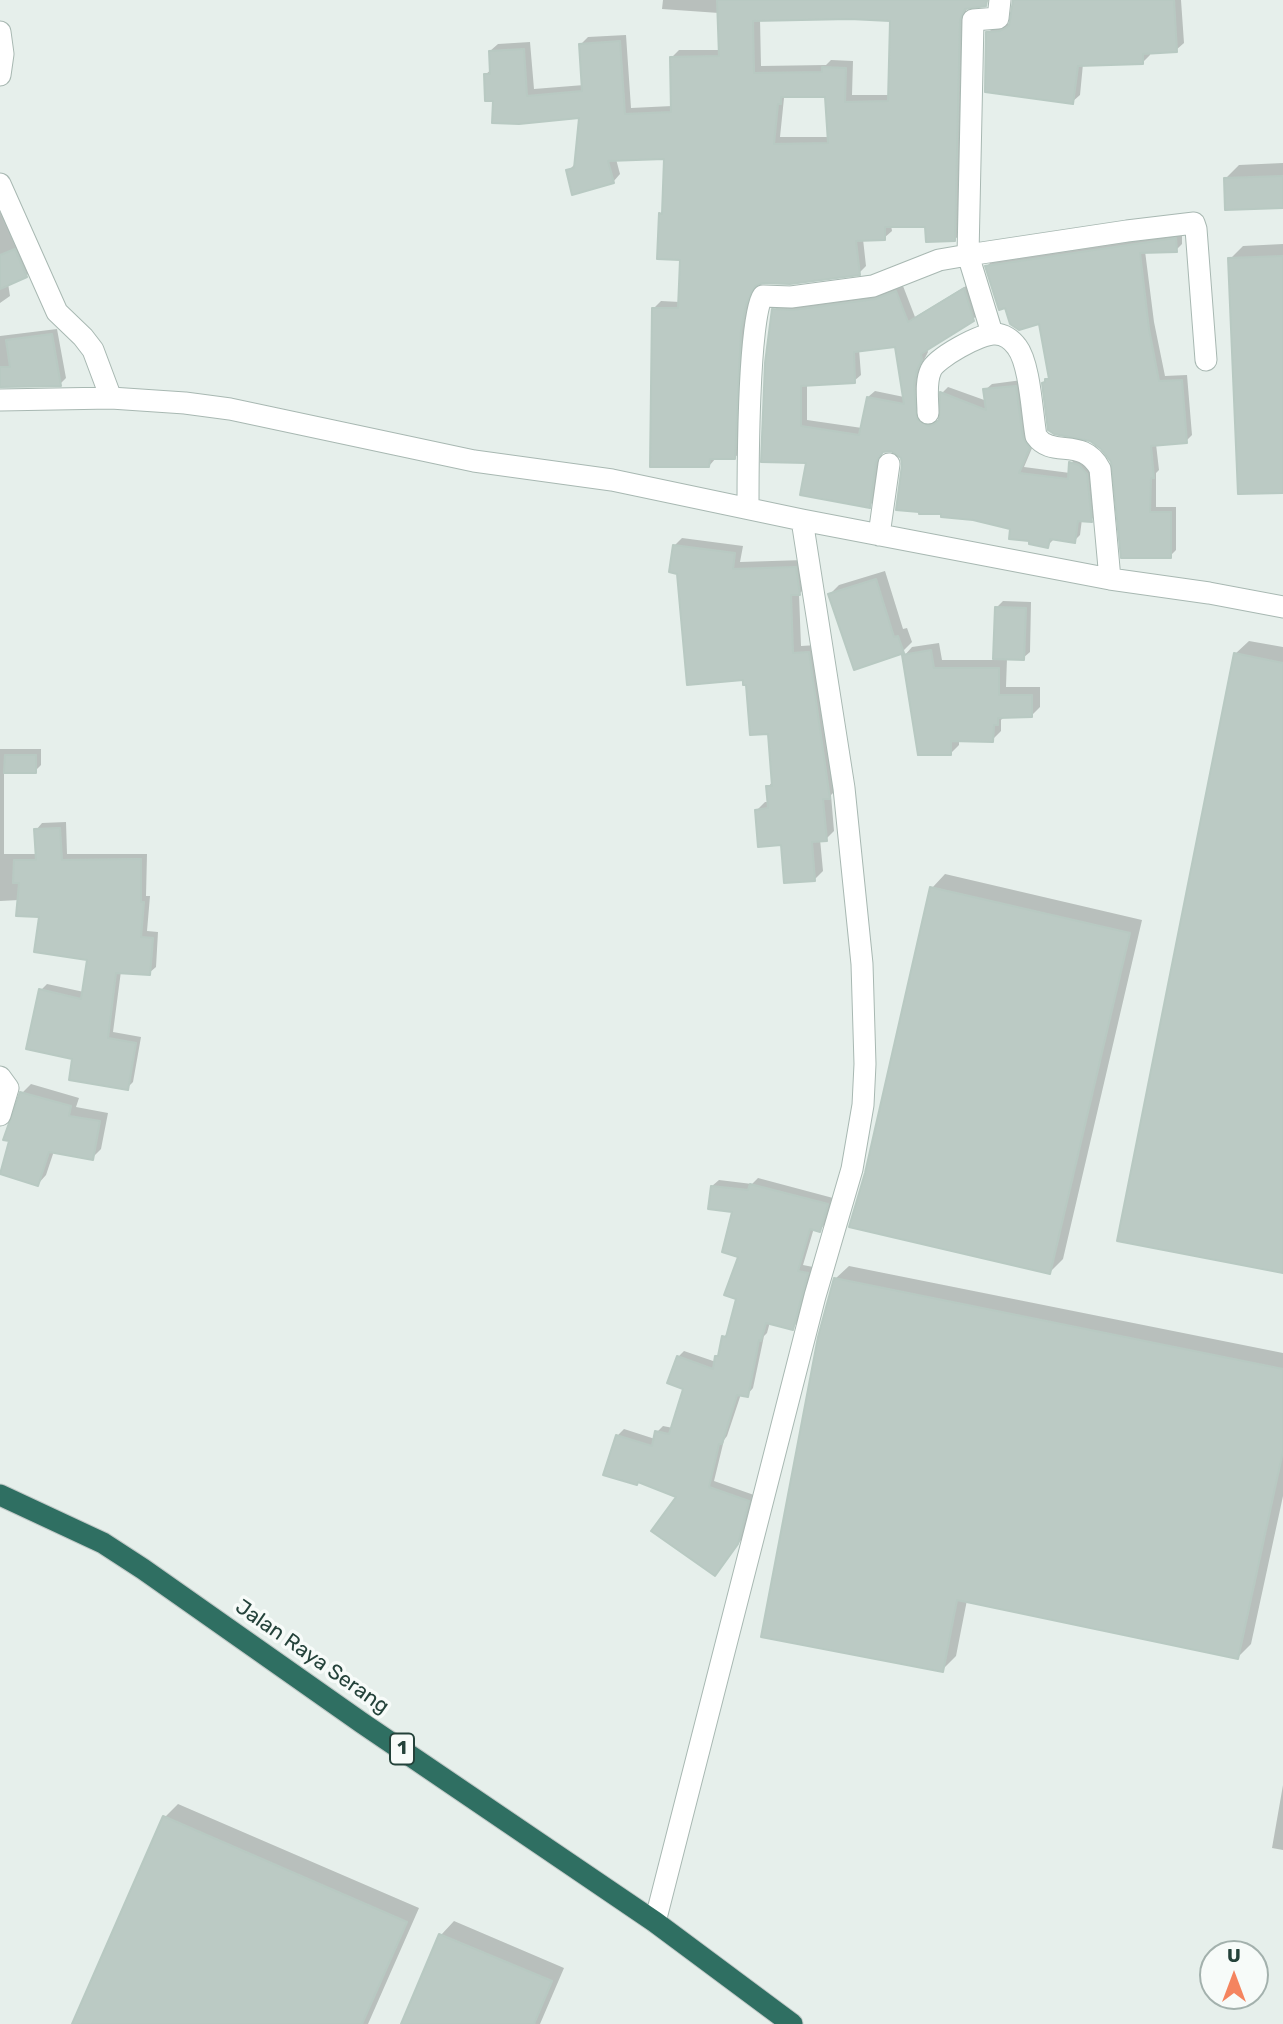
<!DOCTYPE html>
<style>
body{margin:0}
#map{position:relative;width:1283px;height:2024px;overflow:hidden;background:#e6efeb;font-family:Rubik,sans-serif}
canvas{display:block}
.north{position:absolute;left:1199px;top:1940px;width:70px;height:70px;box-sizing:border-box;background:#f7fbf9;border:2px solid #a3b1ad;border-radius:50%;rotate:0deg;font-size:19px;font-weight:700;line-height:28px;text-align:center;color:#24423a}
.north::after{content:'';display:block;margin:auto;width:24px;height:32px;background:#f4845f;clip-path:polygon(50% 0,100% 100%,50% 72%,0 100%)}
</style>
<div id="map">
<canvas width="1283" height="2024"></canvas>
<div class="north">U</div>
</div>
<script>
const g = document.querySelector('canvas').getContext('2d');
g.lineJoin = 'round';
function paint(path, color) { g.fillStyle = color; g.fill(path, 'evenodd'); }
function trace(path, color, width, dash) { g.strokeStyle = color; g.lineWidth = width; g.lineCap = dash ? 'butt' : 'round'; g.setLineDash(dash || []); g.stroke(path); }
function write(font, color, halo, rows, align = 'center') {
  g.font = font + ' Rubik,sans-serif'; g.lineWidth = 7; g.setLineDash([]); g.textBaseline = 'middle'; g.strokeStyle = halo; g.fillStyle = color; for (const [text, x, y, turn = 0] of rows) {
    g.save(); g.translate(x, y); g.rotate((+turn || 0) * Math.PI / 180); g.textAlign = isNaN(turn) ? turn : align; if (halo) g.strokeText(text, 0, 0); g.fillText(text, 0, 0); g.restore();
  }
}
const shadow = new Path2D(`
 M663,0H989L985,4L968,7L966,11L962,233L954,240L927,225H891L892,231L884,238L863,239L866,266L859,273L759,283L752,296L742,451L734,458H716L709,466L653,309L661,301L680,302L682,259L660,214L664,211L665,158L616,159L620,174L613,182L568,171L575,164L581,116L495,99L486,74L492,69L490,51L498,44L530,42L534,89L584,85L581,44L588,37L626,35L631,108L672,106V57L679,50H720L719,13L662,9ZM760,19H892L890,95H852L853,61L831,60L826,65L761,66ZM787,95H827L829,137H780L784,98Z
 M1015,0H1181L1184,43L1176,50L1150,51V55L1143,62L1083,64L1080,95L1072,102L988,33L995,26L1011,23Z
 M1283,163V206L1226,178L1239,165Z
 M6,212L32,270L26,276L8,283L10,296L0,303V213Z
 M1182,233V244L1176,250L1145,251L1154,322L1165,376L1187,375L1192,435L1186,441L1156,444L1159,470L1156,473V507H1176V550L1170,556L1113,461L1044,383L1050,376L1041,322L1006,306L987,266L993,260Z
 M1283,244V491L1230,259L1243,246Z
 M971,283L980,313L973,319L927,348L928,352L923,362L920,378L935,421L941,419L942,393L948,387L987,401L985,390L992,384L1022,380L1035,441L1024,467L1070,473L1071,463L1077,457L1093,467L1097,514L1091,520L1082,519L1080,535L1074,541L1054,539L1047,546L1012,527L973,518L904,465L902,458L892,449L884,450L882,453L875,500L869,506L808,461L774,310L780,304L883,293L903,286L915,317ZM896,345L904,397L875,391L868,397L862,428L807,420V384L854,381L861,375L859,349Z
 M57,329L66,378L60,384L0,386V336Z
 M682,538L743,546L740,562L804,560L808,585L799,594L801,646L817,645L837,789L831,795L834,831L826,839H820L823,871L815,879L757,810L765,802H769L768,787L773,781L769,732L748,683L674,546Z
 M885,571L903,629L907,628L912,642L903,651L830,594L839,585Z
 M1003,601L1031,602L1030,652L1023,658H1007L1006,687H1040V707L1031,716H1005L1001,720V731L992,740L959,739V745L950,754L904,656L912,647L939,643L942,660H995L996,608Z
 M1249,641L1283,647V1271L1235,654Z
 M0,749H41V765L35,771H4V854H37L36,830L42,823L66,822L67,854H147L146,896H150L147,931L158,932L156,967L149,973L121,971L113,1032L141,1037L133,1082L127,1088L74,1057L41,990L47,984L84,992L88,958L41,916L19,900L0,901Z
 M945,874L1142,920L1063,1259L1050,1272L866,1173L932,888Z
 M31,1084L79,1098L76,1107L108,1113L101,1149L92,1158L54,1151L46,1175L38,1184L22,1093Z
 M758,1178L833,1198L826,1223L820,1230L814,1228L803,1265L813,1267L798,1322L792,1328L770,1322L767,1333L764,1336L753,1388L747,1395L741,1394L727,1436L724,1440L714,1481L754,1495L744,1536L721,1568L679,1496L639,1481L606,1474L618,1435L624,1429L655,1439L657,1432L663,1426L673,1428L685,1388L678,1357L684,1351L716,1362L721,1353L724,1337L730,1331L739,1298L740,1256L735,1211L712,1186L719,1180L752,1184Z
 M849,1266L1283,1353V1496L1251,1644L1238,1657L967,1600L956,1656L942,1670L835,1279Z
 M1283,1785V1850L1272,1848Z
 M178,1804L419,1908L368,2024H74L165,1817Z
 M454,1921L564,1968L540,2024H403L441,1935Z`);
const building = new Path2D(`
 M717,0H987L986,6L965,9L960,20L955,241L926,242L925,227H885V240L856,241L860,275L790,284L763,283L755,286L746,305L741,331L735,459H710L709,467H650L652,308H678L680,260L657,259L659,213L662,214L664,159L608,161L614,183L572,195L566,170L574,168L579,118L519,124L492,123L493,101H485L484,74H490L489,51L524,49L527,96L582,91L579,44L620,41L625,114L671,112L670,57L719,56ZM850,19L890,21L888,101L845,102L846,68L822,67V72L754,73L753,21ZM781,97H825L828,143L774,144L778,104H781Z
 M1013,0H1174L1177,52L1143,54V64L1078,66L1073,104L985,92L986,32L1000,31L1009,26Z
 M1283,176V208L1225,210L1224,178Z
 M1176,238L1177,252L1140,253L1149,329L1159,381L1182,380L1187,443L1151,446L1154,478H1151L1150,512H1171V558H1121L1111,462L1101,449L1090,441L1054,434L1048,430L1042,383L1045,382V379H1049L1039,324L1019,330L1010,324L1005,308L999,310L985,266Z
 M15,249L27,277L0,289V255Z
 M1283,256V493L1238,494L1228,258Z
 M964,288L974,321L921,354L922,360L917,370L914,385L917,419L928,426L934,424L939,420L940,392L986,410L983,389L1016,386L1023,438L1030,448L1019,473L1068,479L1069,462L1079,465L1087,474L1092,522L1078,521L1075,543L1050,539L1048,548L1029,544V541L1009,539L1010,529L973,520L941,517V514H919V512L896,510L902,465L901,458L891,451L883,452L876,462L870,508L800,495L806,463L761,462L765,363L772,309L793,310L875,299L896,291L908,322ZM895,347L904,404L867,397L859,435L801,426V386L855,383L854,352Z
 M52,334L61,386L0,387V367H10L6,340Z
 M673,545L735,553L733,569L796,567L800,595H791L793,653L809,652L830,799H823L827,841L812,842L815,881L784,883L781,845L758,847L755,810L768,808L766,786H772L768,734L750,735L746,685H743V680L687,685L677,574L669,572Z
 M876,579L894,637L898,636L904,653L854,670L828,594Z
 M995,607L1026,608L1024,660L993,659Z
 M931,650L934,668H999V695H1032V717L998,718V725H994L993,742L951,741V755H918L902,655Z
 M1234,653L1283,663V1273L1117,1241Z
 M5,755H36V773H4Z
 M60,828L62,860L141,859V902H144L141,937L153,938L150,975L116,973L108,1038L136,1043L128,1090L69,1080L72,1059L26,1049L39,989L81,999L87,960L34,952L39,917L16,916L19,883H13L14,860H36L34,829Z
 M930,887L1130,933L1050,1274L849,1227L865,1173Z
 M20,1092L71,1106L69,1116L100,1121L93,1160L49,1152L38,1186L0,1174L9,1141L3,1140Z
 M750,1184L828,1204L820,1232L810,1229L798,1271L808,1273L793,1330L766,1323L761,1341L759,1340L748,1397L737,1395L722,1444H719L709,1487L749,1501L738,1544L715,1576L651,1531L676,1497L638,1482L637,1485L603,1475L616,1435L652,1446L655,1431L669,1434L683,1389L667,1383L677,1356L713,1369L715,1356H718L722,1336L726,1337L736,1299L724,1295L738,1257L722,1252L732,1212L708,1209L711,1186L748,1190Z
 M834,1278L1283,1369V1451L1238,1659L957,1600L943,1672L761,1637L818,1337Z
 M163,1816L407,1922L362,2024H72Z
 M439,1934L552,1981L534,2024H401Z`);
const minor = new Path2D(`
 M1000,0L998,18L973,20L968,255L1127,231L1194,223L1196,229L1206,360
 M0,32L3,54L0,75
 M0,184L57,312L83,337L93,350L111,398
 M0,400L111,398L185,403L230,409L474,461L612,480L802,520L1110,579L1209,593L1283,607
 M928,413C928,400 925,382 931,370C936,358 981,333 995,334C1004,334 1012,340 1017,347C1030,364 1032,414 1036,436C1052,459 1083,436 1100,469L1110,579
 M748,508C748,474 748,315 763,296L791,297L873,286L939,260L968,255L992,333
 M879,535L889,464
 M0,1077L8,1088L0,1115
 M655,1922L815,1296L852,1169L863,1105L865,1064L862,964L844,788L802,520`);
const highway = new Path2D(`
 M0,1495L103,1543L143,1569L362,1723L655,1922L792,2024`);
const shields = [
 [402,1749,24]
];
const shieldNames = [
 ["1",402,1749]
];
const streetNames = [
 ["Jalan Raya Serang",312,1657,35]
];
paint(shadow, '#0003');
paint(building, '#bbcac4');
trace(building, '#b8c9c2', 2);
trace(minor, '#a8b8b2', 23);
trace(highway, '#c2cac8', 23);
trace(minor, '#fff', 21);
trace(highway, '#2f6f62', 21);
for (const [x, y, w] of shields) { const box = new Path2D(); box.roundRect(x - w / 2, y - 15.5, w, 31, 5); g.fillStyle = '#f7fbf9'; g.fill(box); trace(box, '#24423a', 2); }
write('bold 19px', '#24423a', null, shieldNames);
write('21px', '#24423a', '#f7fbf9', streetNames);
</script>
